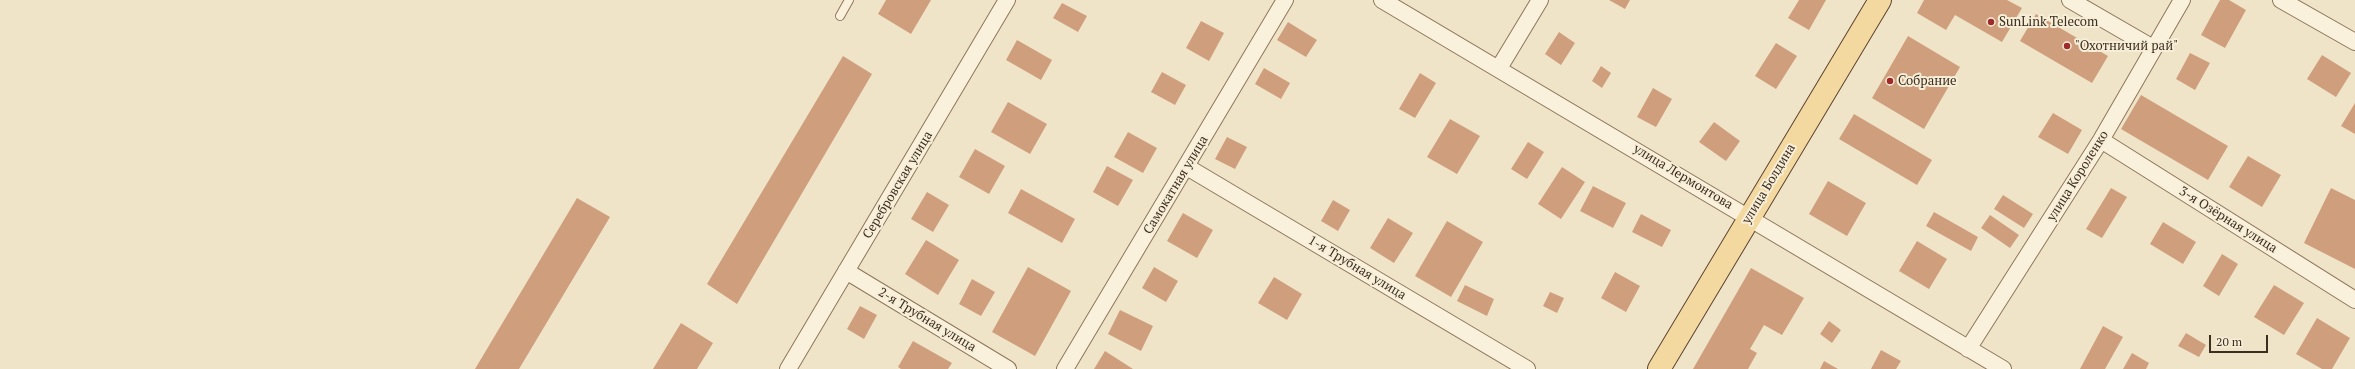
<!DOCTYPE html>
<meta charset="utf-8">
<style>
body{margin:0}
#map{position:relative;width:2355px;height:369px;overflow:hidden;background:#f0e4c8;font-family:"PT Serif",serif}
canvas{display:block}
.scale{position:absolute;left:2209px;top:335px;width:59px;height:18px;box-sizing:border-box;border:2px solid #3d2e20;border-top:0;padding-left:5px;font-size:12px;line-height:14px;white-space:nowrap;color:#3d2e20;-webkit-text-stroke:3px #f7eed8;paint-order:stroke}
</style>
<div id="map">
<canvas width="2355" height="369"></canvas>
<div class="scale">20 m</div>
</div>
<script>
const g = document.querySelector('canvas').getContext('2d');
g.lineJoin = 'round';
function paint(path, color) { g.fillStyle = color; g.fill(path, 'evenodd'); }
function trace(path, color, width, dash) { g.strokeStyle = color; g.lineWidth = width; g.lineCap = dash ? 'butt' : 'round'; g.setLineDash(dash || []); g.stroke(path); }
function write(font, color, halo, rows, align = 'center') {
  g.font = font + ' "PT Serif",serif'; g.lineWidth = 4; g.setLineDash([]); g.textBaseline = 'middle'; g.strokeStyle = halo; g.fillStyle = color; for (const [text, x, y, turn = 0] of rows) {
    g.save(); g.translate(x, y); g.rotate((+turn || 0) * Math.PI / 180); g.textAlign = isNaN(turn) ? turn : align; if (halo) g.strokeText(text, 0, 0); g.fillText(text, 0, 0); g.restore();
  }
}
const building = new Path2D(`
 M886,0H931L911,34L878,14Z
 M1609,0H1630L1625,9Z
 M1799,0H1826L1809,30L1788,18Z
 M1924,0H2007L2022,8L2002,42L1955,15L1946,30L1917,13Z
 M2220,0H2229L2246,10L2225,48L2201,35Z
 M1062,3L1087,16L1078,32L1053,18Z
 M2036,14L2108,56L2092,83L2020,41Z
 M1201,21L1224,33L1209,61L1186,48Z
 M1288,22L1317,40L1306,57L1277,40Z
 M1559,32L1575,43L1561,65L1545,54Z
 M1908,36L1960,67L1924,129L1872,98Z
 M1017,40L1052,60L1041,80L1006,60Z
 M1776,43L1797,56L1776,89L1755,76Z
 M2190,53L2210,63L2195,90L2176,79Z
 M2322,55L2351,73L2336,97L2307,79Z
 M843,56L872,74L737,304L707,284Z
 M1601,66L1611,73L1602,88L1592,81Z
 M1264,68L1290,83L1281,99L1255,84Z
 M1162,72L1186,85L1175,105L1151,92Z
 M1420,73L1436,83L1415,118L1399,109Z
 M1653,88L1672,99L1656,127L1637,117Z
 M2141,95L2228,146L2208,180L2121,129Z
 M1008,102L1047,124L1030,154L991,132Z
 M2355,103V134L2341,126Z
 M2053,113L2082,130L2068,154L2038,137Z
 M1854,114L1932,160L1917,185L1839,139Z
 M1450,119L1480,136L1457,174L1427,157Z
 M1714,122L1740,141L1726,161L1699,142Z
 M1128,132L1157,148L1143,173L1114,157Z
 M1227,137L1247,147L1235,169L1215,159Z
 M1528,142L1544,152L1527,179L1511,169Z
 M975,149L1005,166L989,194L959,177Z
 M2248,156L2281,175L2262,207L2229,187Z
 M1107,166L1133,180L1118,206L1093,192Z
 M1562,167L1585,182L1561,219L1538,204Z
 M1828,181L1866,203L1847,236L1809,214Z
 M1593,186L1626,203L1613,228L1580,211Z
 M2111,188L2127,197L2102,238L2086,229Z
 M2331,188L2355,200V269L2304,243Z
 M1021,189L1075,219L1062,243L1008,213Z
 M927,192L949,205L933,232L911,219Z
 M2003,195L2033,214L2024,228L1994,209Z
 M577,198L610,217L519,369H475Z
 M1333,200L1350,210L1338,231L1321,221Z
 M1934,212L1978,237L1971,251L1926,226Z
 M1183,213L1213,230L1197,258L1167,241Z
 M1641,214L1671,230L1662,247L1632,232Z
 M1990,215L2019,235L2010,248L1981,228Z
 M1388,218L1413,233L1394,263L1370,248Z
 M1447,221L1483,242L1451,297L1415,276Z
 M2163,222L2196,242L2183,264L2150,244Z
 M926,240L959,260L938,295L905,274Z
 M1917,241L1947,259L1929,289L1899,271Z
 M2222,254L2238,264L2219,296L2203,286Z
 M1028,267L1071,291L1035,356L992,332Z
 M1154,267L1178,281L1166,302L1142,288Z
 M1751,268L1804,298L1782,335L1764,325L1750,349L1757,353L1748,369H1693Z
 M1615,272L1640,286L1626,312L1601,298Z
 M1274,277L1302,294L1287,320L1258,303Z
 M972,279L995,292L981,316L959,304Z
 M1465,285L1494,299L1487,316L1457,301Z
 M2274,285L2304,303L2284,335L2254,317Z
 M1550,292L1564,298L1557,313L1543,306Z
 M860,306L877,315L864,339L847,329Z
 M1120,310L1153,326L1141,351L1108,334Z
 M2317,318L2350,338L2332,369H2322L2296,354Z
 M1829,321L1841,330L1832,343L1820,334Z
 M681,323L713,343L697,369H653Z
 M2103,326L2123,337L2105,369H2080Z
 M2186,333L2206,345L2199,357L2178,346Z
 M913,341L952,363L948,369H901L898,367Z
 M1881,350L1901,361L1896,369H1871Z
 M1105,351L1133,369H1094Z
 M2132,353L2149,363L2146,369H2123Z
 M1824,361L1838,369H1820Z`);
const service = new Path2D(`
 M840,16L849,0`);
const minor = new Path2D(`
 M1382,0L2003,369
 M2070,0L2153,48
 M2281,0L2355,42
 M1499,68L1540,0
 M2101,140L2355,300
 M1187,167L1527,369
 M846,271L1008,369
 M1968,349L2101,140L2182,0
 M788,369L1007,0
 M1065,369L1285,0`);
const primary = new Path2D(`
 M1659,369L1880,0`);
const markers = [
 [1991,22,4,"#9e2a2b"],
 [2067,46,4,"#9e2a2b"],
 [1890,81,4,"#9e2a2b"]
];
const poiNames = [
 ["SunLink Telecom",1999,22],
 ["\"Охотничий рай\"",2075,46],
 ["Собрание",1898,81]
];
const streetNames = [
 ["улица Короленко",2078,176,-58],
 ["улица Лермонтова",1683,177,31],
 ["улица Болдина",1769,184,-59],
 ["Серебровская улица",898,185,-59],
 ["Самокатная улица",1176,185,-59],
 ["3-я Озёрная улица",2228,220,32],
 ["1-я Трубная улица",1357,268,31],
 ["2-я Трубная улица",927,320,31]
];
paint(building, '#cf9f7d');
trace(service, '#8d765c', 10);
trace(minor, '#8d765c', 18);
trace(primary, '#5b4430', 24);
trace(service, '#faf1dc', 8);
trace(minor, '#faf1dc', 16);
trace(primary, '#f3d9a0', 22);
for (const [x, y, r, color] of markers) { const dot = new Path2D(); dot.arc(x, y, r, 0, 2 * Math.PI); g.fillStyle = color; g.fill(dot); trace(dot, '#f7eed8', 1.5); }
write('13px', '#3d2e20', '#f7eed8', poiNames, 'left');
write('13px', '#3d2e20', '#f7eed8', streetNames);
</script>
